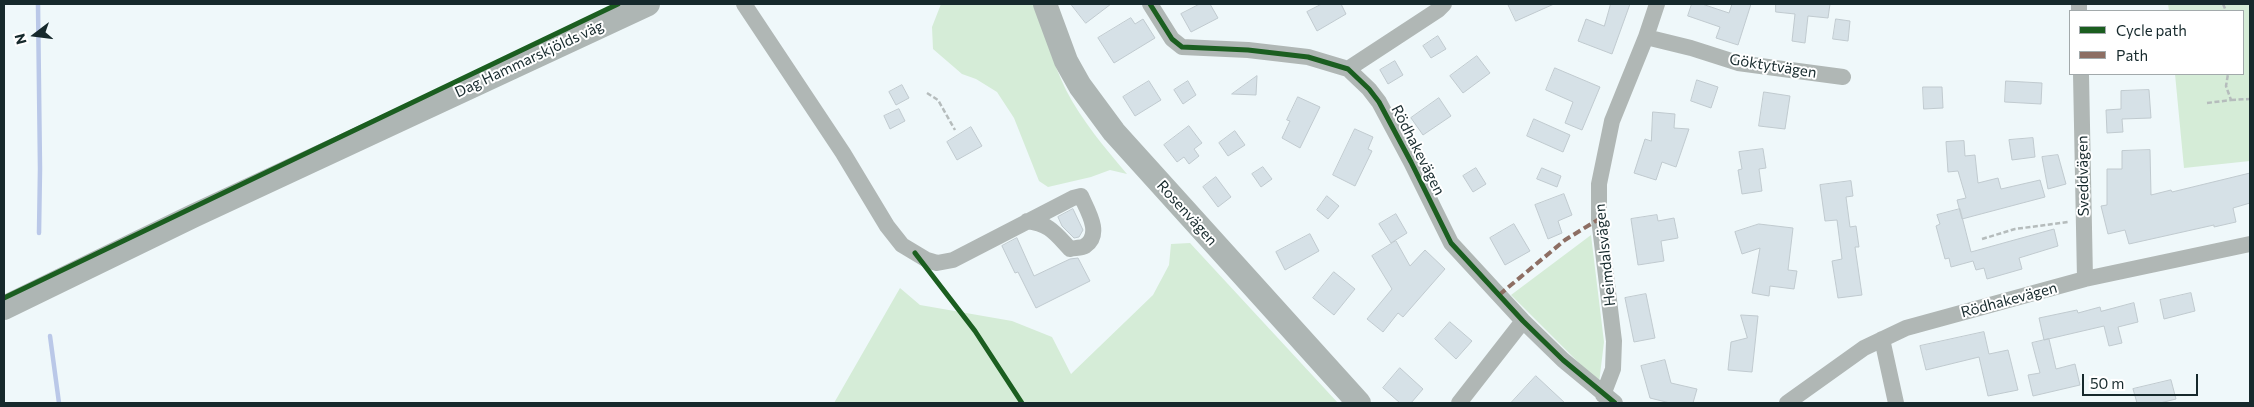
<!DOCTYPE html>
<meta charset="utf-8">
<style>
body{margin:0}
#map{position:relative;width:2254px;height:407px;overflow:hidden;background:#eff8fa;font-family:Commissioner,sans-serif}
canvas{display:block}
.frame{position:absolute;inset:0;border:5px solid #16292c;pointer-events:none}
.legend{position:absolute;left:2069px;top:10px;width:175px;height:65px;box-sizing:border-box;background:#fff;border:1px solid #a2a9ab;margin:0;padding:6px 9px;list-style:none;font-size:15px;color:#16292c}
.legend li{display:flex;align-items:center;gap:10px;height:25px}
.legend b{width:25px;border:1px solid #a2a9ab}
.north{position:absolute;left:10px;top:10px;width:50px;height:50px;-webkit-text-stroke:4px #fff;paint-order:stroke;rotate:255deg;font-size:14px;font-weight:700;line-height:20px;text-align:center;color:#16292c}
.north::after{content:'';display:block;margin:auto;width:18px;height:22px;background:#16292c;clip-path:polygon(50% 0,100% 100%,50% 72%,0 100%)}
.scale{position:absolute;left:2082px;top:374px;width:116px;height:22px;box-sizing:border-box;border:2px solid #16292c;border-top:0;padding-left:6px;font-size:15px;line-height:18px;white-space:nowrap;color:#16292c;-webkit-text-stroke:4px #fff;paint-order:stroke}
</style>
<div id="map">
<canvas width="2254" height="407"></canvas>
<div class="frame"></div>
<ul class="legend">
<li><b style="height:6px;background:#1b5e20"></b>Cycle path</li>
<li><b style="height:6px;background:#8d6e63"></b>Path</li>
</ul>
<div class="north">N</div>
<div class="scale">50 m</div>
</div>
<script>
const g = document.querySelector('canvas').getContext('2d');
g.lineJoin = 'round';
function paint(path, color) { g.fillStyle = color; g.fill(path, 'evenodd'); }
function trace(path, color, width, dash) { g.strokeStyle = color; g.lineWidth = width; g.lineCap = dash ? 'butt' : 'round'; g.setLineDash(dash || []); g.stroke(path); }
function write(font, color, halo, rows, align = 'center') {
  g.font = font + ' Commissioner,sans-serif'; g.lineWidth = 4; g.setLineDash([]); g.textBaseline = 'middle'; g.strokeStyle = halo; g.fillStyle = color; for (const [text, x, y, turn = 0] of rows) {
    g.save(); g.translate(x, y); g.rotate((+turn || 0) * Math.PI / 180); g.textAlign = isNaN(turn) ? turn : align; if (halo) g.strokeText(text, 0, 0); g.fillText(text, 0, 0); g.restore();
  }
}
const green = new Path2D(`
 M941,4H1035C1044,33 1053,63 1066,90C1082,121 1105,148 1127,174L1110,170L1091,177L1048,187L1039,181L1014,118L997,92L976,79L962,74L933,49L932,27Z
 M2168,4H2250V161L2184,168L2175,74H2243V11H2169Z
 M1591,235L1604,342L1599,383L1511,295Z
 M1190,243L1338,403H834L900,288L920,305L1012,321L1052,337L1071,374L1153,295L1169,265L1171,244Z`);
const stream = new Path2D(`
 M38,4L40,169L39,233
 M50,336L59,403`);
const building = new Path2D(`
 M1071,4H1111L1086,23Z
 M1200,4H1210L1218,18L1191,32L1181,14Z
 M1322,4H1341L1346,14L1317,31L1307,12Z
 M1508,4H1554L1516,21Z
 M1611,4H1630L1612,54L1578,41L1586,19L1604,26Z
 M1692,4H1702L1729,13L1732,4H1751L1738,45L1716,38L1720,27L1688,16Z
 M1776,4H1830L1828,18L1808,16L1805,43L1792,41L1795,14L1776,12Z
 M1131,18L1135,24L1143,19L1155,38L1114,63L1098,38Z
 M1836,19L1850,21L1848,41L1833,39Z
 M1438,36L1446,49L1431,58L1423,46Z
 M1477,56L1490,73L1463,93L1450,76Z
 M1395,61L1403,75L1388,84L1380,70Z
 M1555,68L1600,87L1582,130L1565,123L1573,102L1546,90Z
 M1257,76L1256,95L1232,94Z
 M1697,80L1718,87L1711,108L1691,101Z
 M1149,81L1161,100L1135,116L1123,97Z
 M1188,81L1196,95L1183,104L1174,90Z
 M2006,81L2042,83L2041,104L2005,102Z
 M902,85L909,98L896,105L889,92Z
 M1923,87H1942L1943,108L1924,109Z
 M2149,90L2151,118L2122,119L2123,132L2107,133L2106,110L2121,109V91Z
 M1764,92L1790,96L1785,129L1759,126Z
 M1298,97L1320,107L1300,148L1282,138L1290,121L1287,120Z
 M1439,98L1451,116L1423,135L1411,118Z
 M899,109L905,121L890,129L884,116Z
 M1653,112L1675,114L1674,128L1689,129L1676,167L1662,162L1656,180L1634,173L1645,139L1651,141Z
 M1534,119L1570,135L1563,152L1527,136Z
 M1189,126L1202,143L1194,149L1199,156L1189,164L1184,157L1177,162L1164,145Z
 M971,127L982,146L957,160L947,142Z
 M1355,129L1373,137L1368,149L1372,151L1355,186L1333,175Z
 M1235,131L1245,145L1228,156L1219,143Z
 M2033,138L2035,157L2012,160L2009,140Z
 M1964,141L1965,156L1975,155L1978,183L1998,178L2001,189L2040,180L2045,197L1962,219L1957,200L1966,198L1958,171L1948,172L1946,142Z
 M1763,149L1766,168L1759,169L1762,191L1742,194L1738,170L1742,169L1739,152Z
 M2150,150L2151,195L2171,190L2172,192L2250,173V203L2233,208L2236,222L2214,227V225L2129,244L2125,230L2108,234L2101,206L2107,205V169H2122V151Z
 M2058,155L2066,184L2048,189L2042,157Z
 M1263,167L1272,179L1261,187L1252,174Z
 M1476,168L1486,184L1473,192L1463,176Z
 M1542,168L1561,176L1557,187L1537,179Z
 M1216,177L1231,197L1218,207L1203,187Z
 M1851,181L1853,196L1846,197L1850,227L1856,226L1859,247H1855L1862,295L1838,298L1832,261L1842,259L1837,220L1825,221L1820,185Z
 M1564,194L1572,215L1558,221L1562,233L1548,239L1535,205Z
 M1327,196L1339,206L1328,219L1317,210Z
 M1073,209L1083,230L1079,237L1074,238L1062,226L1058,217Z
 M1960,209L1971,252L2054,229L2058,246L2019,258L2022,269L1987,279L1984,268L1976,270L1973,261L1951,267L1949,258L1945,259L1936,226L1940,224L1937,215Z
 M1396,214L1407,233L1391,243L1379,224Z
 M1657,215L1658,221L1674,218L1678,238L1661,241L1664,261L1638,265L1631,219Z
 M1514,224L1530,251L1505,265L1490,238Z
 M1759,224L1793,228L1788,270L1797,271L1794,289L1770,286L1769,296L1752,293L1760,248L1742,254L1735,232Z
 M1310,234L1319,251L1285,270L1276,252Z
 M1017,238L1034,276L1070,259L1078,258L1090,281L1036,308L1018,272L1015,273L1002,246Z
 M1396,241L1410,266L1425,250L1445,269L1403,317L1398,313L1383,332L1367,319L1392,289L1372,256Z
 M1334,272L1355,289L1334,315L1313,298Z
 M2191,293L2195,311L2164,319L2160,300Z
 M1646,294L1655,338L1634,342L1625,298Z
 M2134,303L2138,322L2118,327L2122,343L2109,346L2104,326L2044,340L2039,318L2077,310L2078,313L2100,307L2101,311Z
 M1741,315L1758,316L1752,372L1728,370L1731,342L1747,338Z
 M1450,322L1472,341L1456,359L1435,339Z
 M1984,332L1989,354L2008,350L2018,390L1988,396L1979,357L1926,370L1920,346Z
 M2049,339L2056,369L2075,364L2080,385L2033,396L2028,375L2040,373L2032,343Z
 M1665,360L1671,383L1697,389L1693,403H1670L1650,398L1641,366Z
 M1400,368L1423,389L1411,403H1400L1383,388Z
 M1536,376L1565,403H1511Z
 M2171,380L2176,399L2160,403H2137L2133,389Z`);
const path = new Path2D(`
 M2223,4L2226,11
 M927,93L938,100L955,130
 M2231,100L2250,99
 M2207,103L2231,100L2226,86L2228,74
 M1982,239L2015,229L2068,222`);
const street = new Path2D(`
 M744,4L843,153L887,226L902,245L927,260L937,263L953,260L1073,198L1081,196C1087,210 1103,234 1085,246C1082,248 1074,248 1070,249C1055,233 1050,224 1027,221
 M1150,4L1172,39L1182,47L1248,50L1308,57L1348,69L1369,89L1379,102L1411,162L1451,243L1523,321L1563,360L1615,403
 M2079,4V11
 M1646,37L1691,48L1738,63L1843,77
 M1348,69L1438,10L1444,4
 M2081,74L2085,279
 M1882,339L1896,403
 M1603,395L1613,369L1614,341L1599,219V184L1612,121L1646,37L1657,4
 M1459,403L1523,321
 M1787,403L1864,348L1906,328L2085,279L2250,244`);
const secondary = new Path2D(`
 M1045,4L1066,61L1080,86L1114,132L1359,403
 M4,308L193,216L648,4`);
const quiet = new Path2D(`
 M1499,295L1565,240L1599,219`);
const cycleway = new Path2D(`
 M1150,4L1172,39L1182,47L1248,50L1308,57L1348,69L1369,89L1379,102L1411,162L1451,243L1523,321L1563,360L1615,403
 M915,253L975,331L1022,403
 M4,298L618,4`);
const streetNames = [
 ["Dag Hammarskjölds väg",529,59,-25],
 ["Göktytvägen",1773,66,9],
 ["Rödhakevägen",1418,150,63],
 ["Sveddvägen",2083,176,-91],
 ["Rosenvägen",1187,213,48],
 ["Heimdalsvägen",1605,255,-96],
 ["Rödhakevägen",2009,300,-15]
];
paint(green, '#d5ecd7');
trace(stream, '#bac8e8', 4.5);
paint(building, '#d6e1e7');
trace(building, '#c0cacf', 1);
trace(path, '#b5bcbc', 2.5, [5, 2.5]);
trace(street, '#b0b7b5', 16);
trace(secondary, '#aeb6b4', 24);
trace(quiet, '#8d6e63', 4, [8, 4]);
trace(cycleway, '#1b5e20', 5);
write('15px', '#16292c', '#fff', streetNames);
</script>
